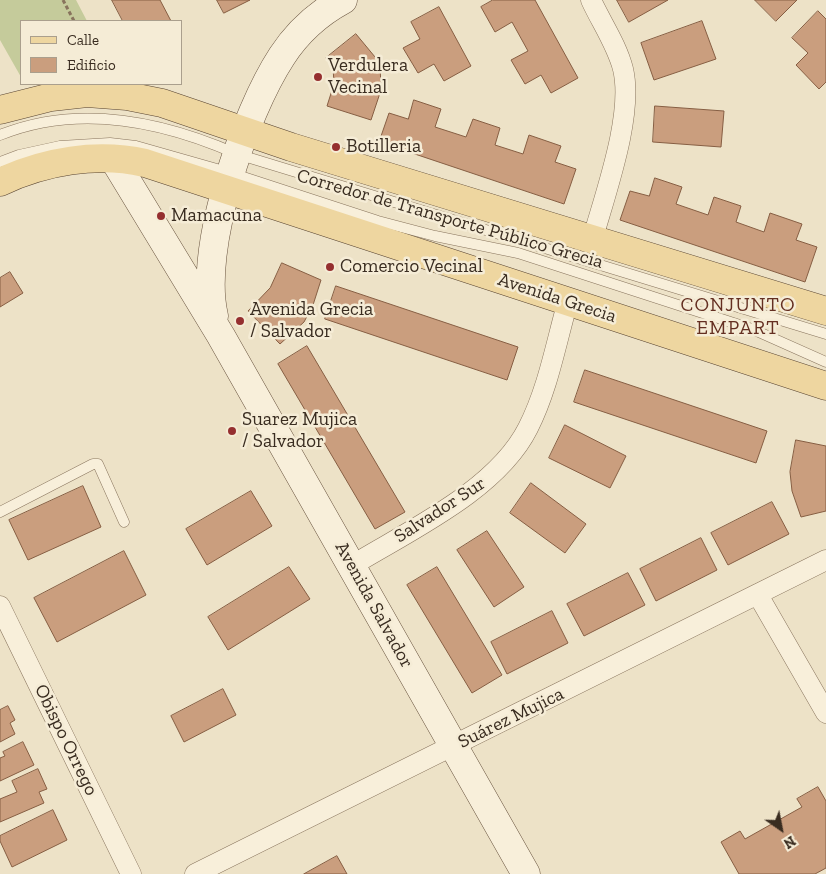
<!DOCTYPE html>
<meta charset="utf-8">
<style>
body{margin:0}
#map{position:relative;width:826px;height:874px;overflow:hidden;background:#ede2c7;font-family:"Zilla Slab",serif}
canvas{display:block}
.legend{position:absolute;left:20px;top:20px;width:162px;height:65px;box-sizing:border-box;background:#f5ecd6;border:1px solid #aa9f8d;margin:0;padding:6px 9px;list-style:none;font-size:15px;color:#392c20}
.legend li{display:flex;align-items:center;gap:10px;height:25px}
.legend b{width:25px;border:1px solid #aa9f8d}
.north{position:absolute;left:756px;top:804px;width:50px;height:50px;-webkit-text-stroke:4px #f5ecd6;paint-order:stroke;rotate:147deg;font-size:14px;font-weight:700;line-height:20px;text-align:center;color:#392c20}
.north::after{content:'';display:block;margin:auto;width:18px;height:22px;background:#392c20;clip-path:polygon(50% 0,100% 100%,50% 72%,0 100%)}
</style>
<div id="map">
<canvas width="826" height="874"></canvas>
<ul class="legend">
<li><b style="height:6px;background:#eed6a0"></b>Calle</li>
<li><b style="height:14px;background:#ca9e7e"></b>Edificio</li>
</ul>
<div class="north">N</div>
</div>
<script>
const g = document.querySelector('canvas').getContext('2d');
g.lineJoin = 'round';
function paint(path, color) { g.fillStyle = color; g.fill(path, 'evenodd'); }
function trace(path, color, width, dash) { g.strokeStyle = color; g.lineWidth = width; g.lineCap = dash ? 'butt' : 'round'; g.setLineDash(dash || []); g.stroke(path); }
function write(font, color, halo, rows, align = 'center') {
  g.font = font + ' "Zilla Slab",serif'; g.lineWidth = 5; g.setLineDash([]); g.textBaseline = 'middle'; g.strokeStyle = halo; g.fillStyle = color; for (const [text, x, y, turn = 0] of rows) {
    g.save(); g.translate(x, y); g.rotate((+turn || 0) * Math.PI / 180); g.textAlign = isNaN(turn) ? turn : align; if (halo) g.strokeText(text, 0, 0); g.fillText(text, 0, 0); g.restore();
  }
}
const green = new Path2D(`
 M0,0H76L87,21H21V77L0,40Z`);
const building = new Path2D(`
 M112,0H160L171,21H123Z
 M217,0H250L224,13Z
 M493,0H535L578,78L551,93L541,75L525,84L511,60L528,51L512,22L495,32L481,7Z
 M617,0H668L629,22Z
 M755,0H797L776,21Z
 M439,7L471,66L444,81L434,64L418,73L403,48L420,39L411,22Z
 M818,11L826,19V82L819,89L796,65L808,53L792,38Z
 M702,21L716,59L654,80L641,43Z
 M356,34L380,63L381,90L371,120L327,106L334,84L333,67L326,58Z
 M414,100L441,109L435,127L466,137L473,119L500,128L495,145L523,154L529,135L561,146L555,162L576,169L564,204L379,142L389,113L408,119Z
 M655,106L724,111L721,147L653,142Z
 M655,178L682,187L676,204L708,215L714,197L741,206L736,222L764,232L770,213L802,224L796,240L817,247L805,282L620,220L630,191L649,196Z
 M282,263L321,280L313,305L304,322L280,344L248,311L270,288Z
 M10,272L23,293L0,307V278Z
 M336,286L518,347L507,380L325,319Z
 M307,346L405,512L375,529L278,364Z
 M585,370L767,431L756,463L574,402Z
 M565,425L626,456L610,488L549,458Z
 M796,440L826,446V511L801,517L792,491L790,472Z
 M531,483L586,524L565,553L510,513Z
 M83,486L101,527L28,560L9,520Z
 M251,491L272,526L207,565L186,529Z
 M772,502L789,534L728,565L711,533Z
 M487,531L524,587L494,607L457,550Z
 M701,538L717,570L656,601L640,569Z
 M124,551L146,595L57,642L34,598Z
 M289,567L310,599L228,650L208,617Z
 M437,567L502,675L472,693L407,585Z
 M628,573L645,605L584,636L567,604Z
 M552,611L568,643L507,674L491,642Z
 M223,689L236,715L184,742L171,716Z
 M8,706L15,720L10,723L15,734L0,742V710Z
 M23,742L34,765L0,781V758L5,756L3,752Z
 M38,769L47,789L39,792L44,803L0,822V799L17,792L12,781Z
 M818,787L826,801V868L815,874H739L721,842L740,831L745,839L802,807L797,799Z
 M53,810L67,840L12,867L0,841V836Z
 M337,856L347,874H304Z`);
const path = new Path2D(`
 M63,0L74,21`);
const service = new Path2D(`
 M0,135C79,103 162,121 237,154L826,334
 M0,162L19,155L60,146L110,143L136,146L231,173L378,221L435,236L518,253L752,329L826,362
 M0,512L93,464H98L124,522`);
const minor = new Path2D(`
 M591,0C601,22 617,45 623,69C634,115 605,194 592,241
 M351,566C410,530 497,490 528,428C548,389 556,343 568,301
 M758,595L826,713
 M0,606L131,874
 M195,874L826,560`);
const secondary = new Path2D(`
 M113,158L221,336L526,874
 M214,316C198,249 244,114 282,56C297,33 319,13 343,0`);
const primary = new Path2D(`
 M0,110L51,97L87,93L127,96L162,103L291,147L826,311
 M0,182C45,161 97,152 145,163L826,386`);
const markers = [
 [318,77,5,"#952f2f"],
 [336,147,5,"#952f2f"],
 [161,216,5,"#952f2f"],
 [330,267,5,"#952f2f"],
 [240,321,5,"#952f2f"],
 [232,431,5,"#952f2f"]
];
const poiNames = [
 ["Verdulera",328,66],
 ["Vecinal",328,88],
 ["Botilleria",346,147],
 ["Mamacuna",171,216],
 ["Comercio Vecinal",340,267],
 ["Avenida Grecia",250,310],
 ["/ Salvador",250,332],
 ["Suarez Mujica",242,420],
 ["/ Salvador",242,442]
];
const streetNames = [
 ["Corredor de Transporte Público Grecia",450,219,16],
 ["Avenida Grecia",557,298,18],
 ["Salvador Sur",440,510,-33],
 ["Avenida Salvador",374,605,61],
 ["Suárez Mujica",511,718,-26],
 ["Obispo Orrego",66,740,64]
];
const neighbourhoodNames = [
 ["CONJUNTO",738,305],
 ["EMPART",738,328]
];
paint(green, '#c5cb9b');
paint(building, '#ca9e7e');
trace(building, '#865e43', 1);
trace(service, '#88745d', 11);
trace(minor, '#88745d', 21);
trace(secondary, '#6a5540', 29);
trace(primary, '#564230', 29);
trace(path, '#88745d', 3, [4, 2.5]);
trace(service, '#f8efda', 10);
trace(minor, '#f8efda', 20);
trace(secondary, '#f8efda', 28);
trace(primary, '#eed6a0', 28);
for (const [x, y, r, color] of markers) { const dot = new Path2D(); dot.arc(x, y, r, 0, 2 * Math.PI); g.fillStyle = color; g.fill(dot); trace(dot, '#f5ecd6', 2); }
write('19px', '#392c20', '#f5ecd6', poiNames, 'left');
write('19px', '#392c20', '#f5ecd6', streetNames);
g.letterSpacing = '1px';
write('20px', '#642f21', '#f5ecd6', neighbourhoodNames);
g.letterSpacing = '0px';
</script>
